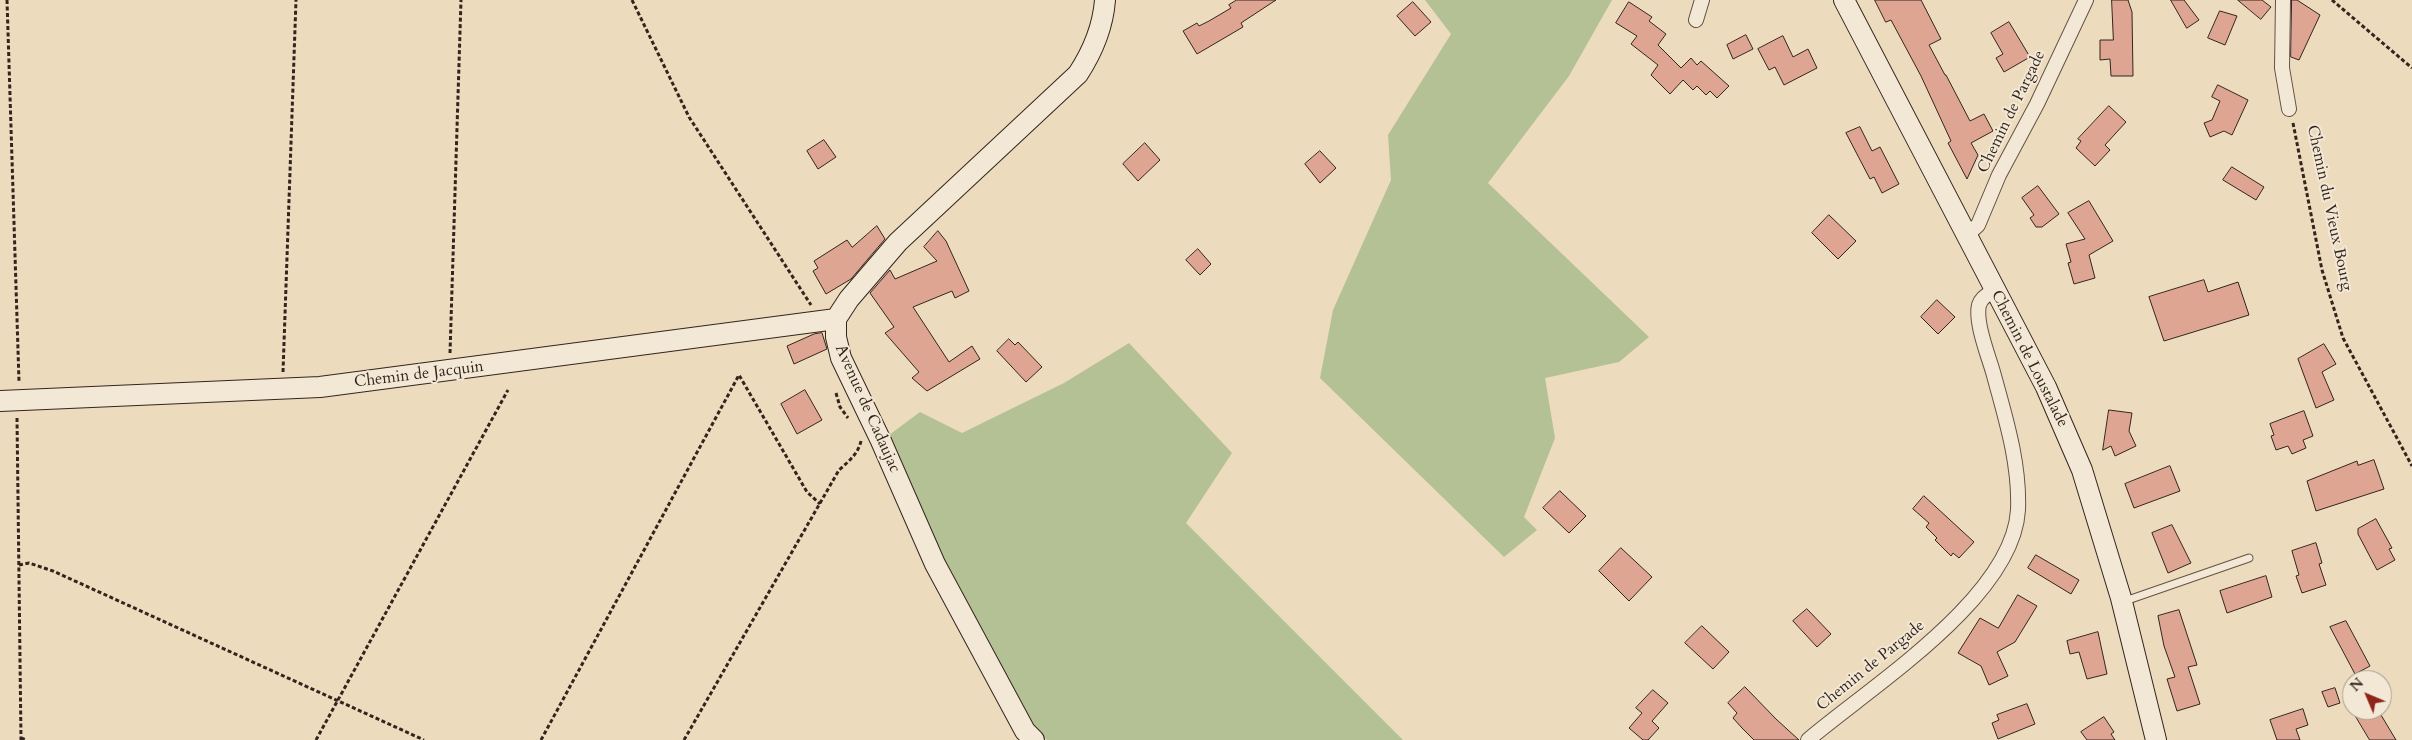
<!DOCTYPE html>
<style>
body{margin:0}
#map{position:relative;width:2412px;height:740px;overflow:hidden;background:#eddbbe;font-family:Cardo,serif}
canvas{display:block}
.north{position:absolute;left:2342px;top:670px;width:50px;height:50px;box-sizing:border-box;background:#f3e8d5;border:1px solid #a69a8c;border-radius:50%;rotate:315deg;font-size:14px;font-weight:700;line-height:20px;text-align:center;color:#33251e}
.north::after{content:'';display:block;margin:auto;width:18px;height:22px;background:#8f2418;clip-path:polygon(50% 0,100% 100%,50% 72%,0 100%)}
</style>
<div id="map">
<canvas width="2412" height="740"></canvas>
<div class="north">N</div>
</div>
<script>
const g = document.querySelector('canvas').getContext('2d');
g.lineJoin = 'round';
function paint(path, color) { g.fillStyle = color; g.fill(path, 'evenodd'); }
function trace(path, color, width, dash) { g.strokeStyle = color; g.lineWidth = width; g.lineCap = dash ? 'butt' : 'round'; g.setLineDash(dash || []); g.stroke(path); }
function write(font, color, halo, rows, align = 'center') {
  g.font = font + ' Cardo,serif'; g.lineWidth = 4; g.setLineDash([]); g.textBaseline = 'middle'; g.strokeStyle = halo; g.fillStyle = color; for (const [text, x, y, turn = 0] of rows) {
    g.save(); g.translate(x, y); g.rotate((+turn || 0) * Math.PI / 180); g.textAlign = isNaN(turn) ? turn : align; if (halo) g.strokeText(text, 0, 0); g.fillText(text, 0, 0); g.restore();
  }
}
const green = new Path2D(`
 M1425,0H1612L1569,76L1488,183L1649,337L1619,362L1545,378L1555,438L1524,517L1537,530L1504,557L1320,378L1333,310L1391,180L1388,135L1451,34Z
 M1129,343L1232,453L1186,523L1403,740H1047L1017,706L881,441L920,412L962,433L1064,383Z`);
const building = new Path2D(`
 M1237,0H1276L1241,23L1243,27L1197,54L1183,31L1197,23L1199,26L1209,21L1231,8L1229,5Z
 M1875,0H1921L1941,39L1929,45L1945,75H1946L1970,121L1984,114L1993,131L1971,143L1978,155L1967,179L1948,143L1951,141L1921,76L1891,20L1886,22Z
 M2112,0H2128L2132,12L2133,76H2111L2110,59L2100,60V40H2113Z
 M2171,0H2184L2199,20L2187,28Z
 M2238,0H2262L2271,7L2261,19Z
 M2292,0H2297L2320,15L2299,60L2291,57Z
 M1413,2L1431,22L1415,36L1397,16Z
 M1629,2L1652,17L1649,21L1666,34L1658,45L1681,68L1691,58L1697,65L1701,61L1729,86L1717,98L1710,91L1706,95L1697,86L1693,90L1683,80L1670,94L1651,75L1658,65L1631,44L1637,36L1616,23Z
 M2220,11L2237,16L2225,45L2208,38Z
 M2009,22L2030,57L2004,72L1996,58L2003,54L1991,33Z
 M1746,35L1753,49L1733,59L1727,45Z
 M1783,36L1793,57L1808,49L1817,68L1784,85L1775,67L1769,70L1758,49Z
 M2218,85L2248,100L2232,135L2224,131L2210,137L2204,123L2212,120L2220,101L2212,97Z
 M2109,106L2126,122L2105,145L2110,150L2095,166L2076,148L2081,141L2078,139Z
 M1860,127L1872,151L1880,147L1899,184L1882,193L1874,177L1870,179L1846,133Z
 M824,140L836,157L818,169L807,151Z
 M1145,143L1160,160L1138,181L1123,164Z
 M1320,151L1336,168L1320,183L1305,164Z
 M2232,167L2264,187L2256,200L2223,180Z
 M2038,186L2059,214L2042,227H2036L2030,218L2034,215L2022,198Z
 M2089,201L2113,241L2089,255L2095,278L2074,284L2068,263L2071,262L2066,244L2085,239L2068,213Z
 M1829,215L1856,241L1838,259L1812,233Z
 M877,226L885,239L851,279L826,294L813,271L818,268L814,261L847,240L852,247Z
 M938,231L946,241L969,291L955,298L952,291L913,307L949,362L972,346L980,359L927,391L912,378L919,372L885,333L894,327L870,293L890,270L895,279L937,261L924,247Z
 M1198,249L1211,264L1200,275L1186,260Z
 M2204,280L2208,292L2238,282L2249,315L2164,341L2149,297Z
 M1937,300L1955,317L1938,334L1921,317Z
 M822,333L827,349L794,364L787,346L814,334Z
 M1009,339L1015,345L1018,342L1042,367L1026,382L997,351Z
 M2324,344L2336,364L2322,372L2334,400L2316,408L2298,359Z
 M805,390L822,420L797,434L781,404Z
 M2109,410L2132,413L2129,431L2136,446L2115,456L2111,446L2103,450Z
 M2304,411L2313,436L2303,440L2306,448L2292,454L2288,446L2276,450L2271,436L2274,435L2270,424Z
 M2374,460L2384,489L2316,511L2307,481L2357,461L2358,465Z
 M2170,466L2180,491L2134,508L2125,484Z
 M1560,491L1586,516L1569,533L1543,508Z
 M1924,496L1974,542L1959,558L1953,553L1951,556L1935,540L1937,538L1926,527L1929,523L1913,509Z
 M2376,519L2392,548L2389,549L2395,560L2377,570L2358,534V529Z
 M2172,525L2191,563L2168,573L2152,533Z
 M2316,543L2322,563L2319,564L2326,585L2302,593L2296,576L2299,575L2292,551Z
 M1621,548L1652,577L1629,601L1599,571Z
 M2036,555L2079,580L2071,594L2028,568Z
 M2266,576L2272,597L2227,613L2220,591Z
 M2018,595L2037,606L2015,642L1997,652L2008,676L1989,685L1981,666L1958,653L1980,618L1998,628Z
 M1807,609L1831,634L1817,647L1793,621Z
 M2179,610L2197,665L2188,667L2200,704L2177,711L2167,679L2175,677L2164,646L2158,616Z
 M2346,621L2370,666L2355,674L2330,627Z
 M1702,626L1729,652L1713,669L1685,643Z
 M2098,632L2107,674L2087,679L2079,652L2070,654L2067,641Z
 M1745,687L1776,719L1799,740H1754L1742,728L1733,718L1737,713L1728,703Z
 M2335,688L2340,703L2328,707L2322,692Z
 M1653,690L1668,703L1652,721L1659,728L1648,740H1643L1629,728L1642,713L1636,708Z
 M2027,704L2035,724L1998,739L1992,723L1999,720L1997,715Z
 M2303,709L2308,725L2296,729L2300,740H2277L2270,720Z
 M2352,710H2378L2396,740H2370Z
 M2104,717L2114,732L2111,734L2115,740H2087L2081,732Z`);
const path = new Path2D(`
 M7,0L19,382
 M632,0L689,117L811,305
 M2332,0L2412,68
 M2293,123L2322,270L2343,338L2412,466
 M450,353L461,0
 M283,372L296,0
 M836,393L840,407L848,418
 M17,418L21,740
 M19,565L29,563L53,571L424,740
 M21,738L26,740
 M316,740L508,390
 M541,740L739,375L807,492L820,504
 M684,740L839,470C849,461 858,454 861,441`);
const lane = new Path2D(`
 M2125,601L2249,558`);
const street = new Path2D(`
 M2283,0L2282,68L2289,109
 M1696,20L1702,0
 M1966,236L1978,225L1999,175L2037,104L2086,0
 M1808,740C1870,687 2013,598 2018,510C2020,463 2005,416 1993,372C1988,355 1975,322 1979,305C1981,298 1989,293 1995,290`);
const secondary = new Path2D(`
 M1844,0L2046,387L2082,470L2121,598L2156,740
 M0,401L320,387L836,319
 M1034,740L1025,731L935,564L881,441L841,358L836,337V319L849,299L898,242L1078,74C1093,51 1103,27 1105,0`);
const streetNames = [
 ["Chemin de Pargade",2012,112,-64],
 ["Chemin du Vieux Bourg",2329,208,78],
 ["Chemin de Loustalade",2029,359,63],
 ["Chemin de Jacquin",419,375,-7],
 ["Avenue de Cadaujac",867,409,66],
 ["Chemin de Pargade",1871,666,-39]
];
paint(green, '#b4c194');
paint(building, '#dfa593');
trace(building, '#33251e', 1);
trace(lane, '#625246', 9);
trace(street, '#625246', 16);
trace(secondary, '#33251e', 22);
trace(path, '#33251e', 3, [4, 2.5]);
trace(lane, '#f3e8d5', 7);
trace(street, '#f3e8d5', 14);
trace(secondary, '#f3e8d5', 20);
write('16px', '#33251e', '#f3e8d5', streetNames);
</script>
